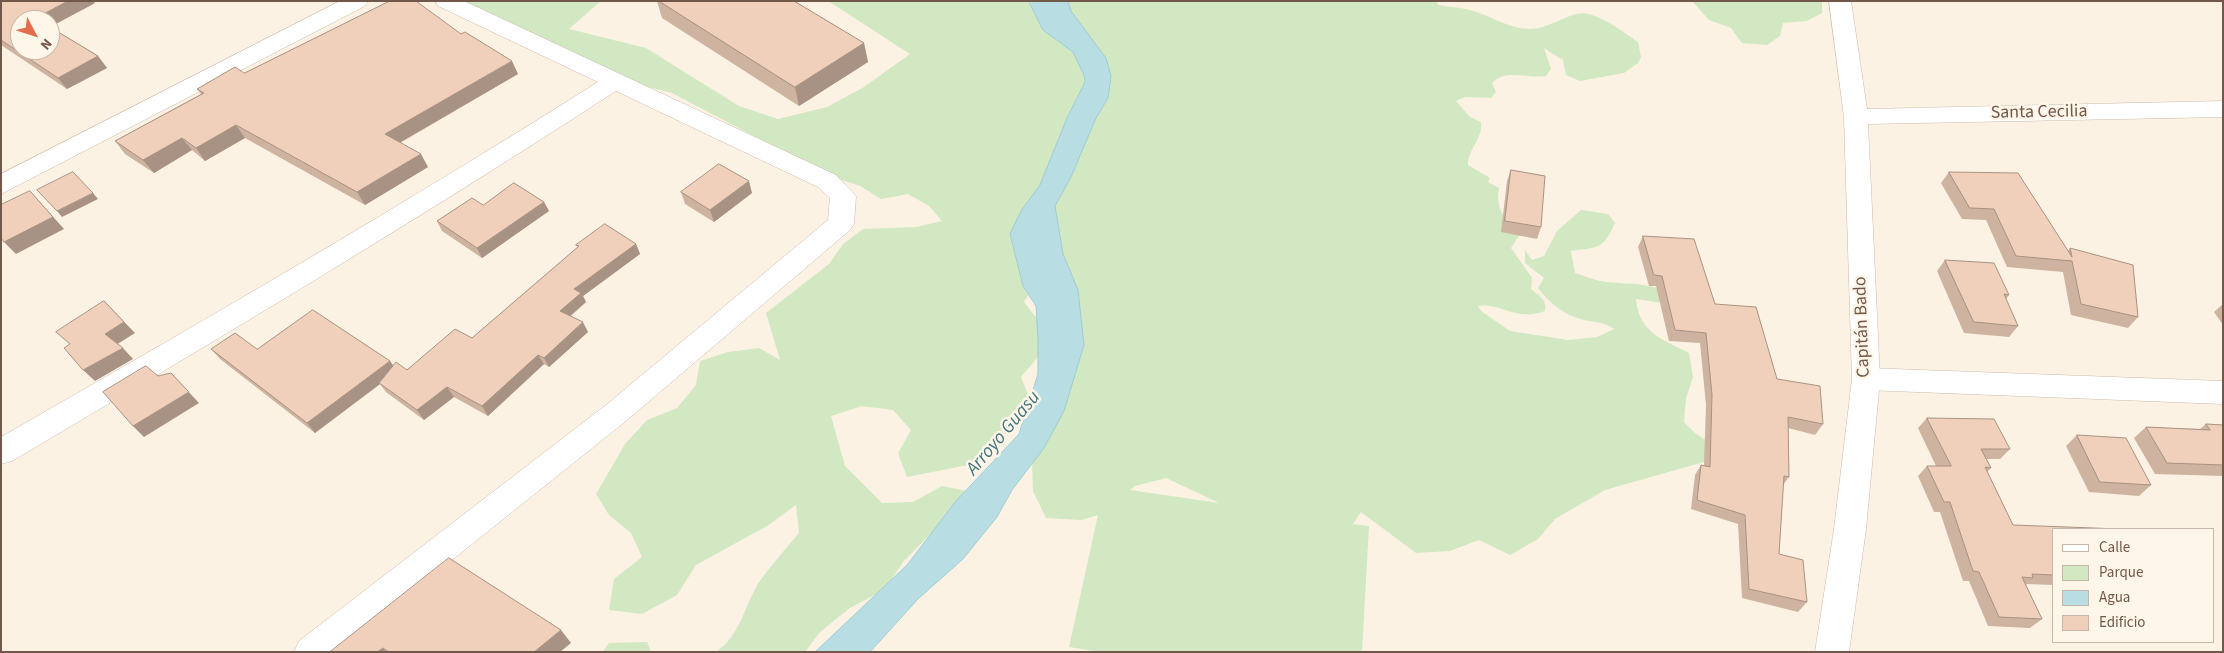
<!DOCTYPE html>
<meta charset="utf-8">
<style>
body{margin:0}
#map{position:relative;width:2224px;height:653px;overflow:hidden;background:#fbf2e3;font-family:"Source Sans 3",sans-serif}
canvas{display:block}
.frame{position:absolute;inset:0;border:2px solid #72584a;pointer-events:none}
.legend{position:absolute;left:2052px;top:528px;width:162px;height:115px;box-sizing:border-box;background:#fef6e9;border:1px solid #c6b7a9;margin:0;padding:6px 9px;list-style:none;font-size:15px;color:#72584a}
.legend li{display:flex;align-items:center;gap:10px;height:25px}
.legend b{width:25px;border:1px solid #c6b7a9}
.north{position:absolute;left:10px;top:10px;width:50px;height:50px;box-sizing:border-box;background:#fef6e9;border:1px solid #c6b7a9;border-radius:50%;rotate:130deg;font-size:14px;font-weight:700;line-height:20px;text-align:center;color:#72584a}
.north::after{content:'';display:block;margin:auto;width:18px;height:22px;background:#e26c4c;clip-path:polygon(50% 0,100% 100%,50% 72%,0 100%)}
</style>
<div id="map">
<canvas width="2224" height="653"></canvas>
<div class="frame"></div>
<ul class="legend">
<li><b style="height:6px;background:#fff"></b>Calle</li>
<li><b style="height:14px;background:#d2e8c2"></b>Parque</li>
<li><b style="height:14px;background:#b8dee4"></b>Agua</li>
<li><b style="height:14px;background:#f0d0bb"></b>Edificio</li>
</ul>
<div class="north">N</div>
</div>
<script>
const g = document.querySelector('canvas').getContext('2d');
g.lineJoin = 'round';
function paint(path, color) { g.fillStyle = color; g.fill(path, 'evenodd'); }
function trace(path, color, width, dash) { g.strokeStyle = color; g.lineWidth = width; g.lineCap = dash ? 'butt' : 'round'; g.setLineDash(dash || []); g.stroke(path); }
function write(font, color, halo, rows, align = 'center') {
  g.font = font + ' "Source Sans 3",sans-serif'; g.lineWidth = 5; g.setLineDash([]); g.textBaseline = 'middle'; g.strokeStyle = halo; g.fillStyle = color; for (const [text, x, y, turn = 0] of rows) {
    g.save(); g.translate(x, y); g.rotate((+turn || 0) * Math.PI / 180); g.textAlign = isNaN(turn) ? turn : align; if (halo) g.strokeText(text, 0, 0); g.fillText(text, 0, 0); g.restore();
  }
}
const green = new Path2D(`
 M459,1H601L569,29L646,48L739,106L778,119L827,107L864,87L910,54L828,1H1436L1438,5C1451,7 1465,8 1477,12C1494,18 1513,30 1532,29C1548,28 1561,18 1576,14C1594,9 1623,32 1638,42L1641,57L1638,63L1624,73L1580,81L1566,75L1563,60L1544,48L1551,69L1546,76C1527,79 1506,68 1492,83L1496,92L1491,98L1465,97L1456,101L1470,117L1481,122C1483,139 1468,149 1468,165L1490,178L1488,182L1499,188C1495,211 1505,218 1520,234L1511,248L1532,278L1531,289C1539,296 1547,299 1545,311C1515,322 1501,302 1478,306L1481,311L1510,331L1568,340L1597,337L1614,329C1604,321 1596,323 1584,320C1566,316 1549,303 1538,288L1544,278L1525,263V250L1532,260L1544,256L1557,231L1581,210L1608,214L1615,223C1603,250 1598,247 1571,251L1575,273C1585,276 1596,281 1606,282C1634,285 1664,281 1682,306L1636,299C1639,333 1662,339 1689,353L1693,377L1686,398L1684,422L1695,433L1724,452L1725,456L1605,490L1555,519L1538,539L1510,555L1479,540L1450,551L1416,553L1361,512L1353,524L1369,526L1362,652H1098L1069,647L1098,515L1081,520L1046,518L1033,491L1032,462L1070,391L1036,282L1024,302L1053,339L1021,377L1030,400L1018,423L973,464L907,477L898,453L911,430L893,410L862,406L831,416L845,466L882,503L913,502L942,486L971,492L904,561L884,590L850,608L820,632L805,652H716C740,636 744,607 758,584C770,566 785,550 799,533L796,505L767,526L696,565L677,595L642,614L609,610L614,579L642,557L631,533L609,515L596,494L625,444L647,420L677,408L696,385L700,361L728,352L759,348L780,360L766,313L829,264L843,244L863,229L916,227L942,221L929,206L908,194L881,199L860,186L830,176L672,93L629,82L571,62L518,26ZM1166,478L1219,503L1130,490L1135,486Z
 M1692,1H1822V13L1807,21L1783,23L1780,36L1767,45L1742,43L1731,28L1709,20Z
 M647,642L651,652H603L609,643Z`);
const water = new Path2D(`
 M1029,1H1068L1071,11L1106,58L1111,76L1108,98L1096,118L1071,177L1055,206L1063,254L1078,290L1084,345L1064,411L1044,448L1012,490L997,517L963,559L918,599L870,652H815L907,565L956,501L1019,434L1038,374V339L1036,306L1023,286L1010,234L1021,211L1040,185L1067,118L1085,82L1084,75L1073,52L1043,30Z`);
const minor = new Path2D(`
 M340,1H368L365,6L1,194V174Z
 M435,1H464L836,175L856,196L854,224L850,230L626,421L337,652H294L299,641L606,405L828,220L830,198L818,187L616,91C418,220 215,341 12,461L1,464V437C202,322 402,206 598,82L438,6Z
 M1866,368L2223,381V404L1866,390L1856,387L1852,379L1856,371Z`);
const tertiary = new Path2D(`
 M1829,1H1851L1867,109L2223,101V117L1868,124L1880,379L1866,529L1849,652H1815L1834,529L1852,379L1844,117Z`);
const wall = new Path2D(`
 M1,1L95,3L50,27L98,56L107,68L67,89L1,45Z
 M657,1H794L864,43L868,62L799,106L662,18Z
 M244,73L518,74L400,143L428,167L365,205L245,138L205,161L192,150L154,173L125,154L115,141L201,94L197,89Z
 M1511,170L1541,227L1537,239L1501,232L1507,181Z
 M1949,172L2068,251L2070,248L2138,317L2128,328L2071,315L2063,272L2007,267L1986,220L1962,219L1941,183Z
 M681,192L752,193L714,222L685,204Z
 M544,202L549,211L482,258L442,231L437,221L483,205Z
 M1643,236L1715,304L1777,379L1823,424L1815,435L1788,428L1789,477L1783,485L1779,554L1807,602L1798,612L1742,598L1738,524L1691,509L1695,475L1701,465L1704,466L1706,405L1700,343L1669,341L1656,286H1649L1638,247Z
 M636,244L640,254L583,296L586,302L571,316L588,332L549,367L544,364L488,416L454,397L424,420L386,392L380,384L315,433L220,359L211,349H257L390,361L393,366L407,370L472,338L578,247L576,245Z
 M1945,260L2009,295L2006,299L2018,326L2009,337L1964,333L1937,271Z
 M2223,304V325L2214,312Z
 M1927,418L2010,449L2000,459H1987L1991,468L1987,472L2013,525L2053,529V585L2027,584L2026,585L2042,619L2030,628L1988,626L1969,581H1963L1940,512H1934L1918,476L1927,466H1936L1918,428Z
 M2206,424L2223,425V476L2155,474L2134,438L2146,427L2200,429Z
 M2077,435L2151,485L2139,496L2089,492L2066,446Z`);
const shadedWall = new Path2D(`
 M68,1H93L95,3L50,27V20H37L36,18Z
 M864,43L868,62L799,106L795,87Z
 M98,56L107,68L67,89L58,78Z
 M512,61L518,74L392,147L385,134Z
 M236,125L245,138L205,161L196,148Z
 M182,138L192,150L154,173L143,160Z
 M421,154L428,167L365,205L357,192Z
 M749,181L752,193L714,222L710,210Z
 M30,191L64,229L16,254L4,242Z
 M93,193L98,199L62,217L57,211Z
 M544,202L549,211L482,258L477,248Z
 M636,244L640,254L583,296L586,302L565,320L560,311L574,289Z
 M104,301L135,333L116,345L105,334Z
 M583,322L588,332L549,367L544,358Z
 M123,348L133,359L95,381L83,370Z
 M538,355L544,364L488,416L482,406Z
 M390,361L397,371L379,383L380,384L315,433L307,423Z
 M171,373L199,403L144,437L133,426Z
 M447,387L454,397L424,420L417,410Z
 M561,630L571,643L560,652H534Z
 M383,648L387,652H377Z`);
const building = new Path2D(`
 M1,1H68L36,18L39,20H20V50H50V27L98,56L58,78L1,40Z
 M390,1H416L461,34L465,32L512,61L385,134L421,154L357,192L236,125L196,148L182,138L143,160L115,141L204,93L197,89L235,67L244,73Z
 M659,1H794L864,43L795,87Z
 M719,164L749,181L710,210L681,192Z
 M1511,170L1545,176L1541,227L1505,221Z
 M73,172L93,193L57,211L37,190Z
 M1949,172L2018,173L2072,257L2070,248L2133,265L2138,317L2081,304L2072,261L2016,256L1994,209L1970,208Z
 M514,183L544,202L477,248L437,221L472,198L483,205Z
 M30,191L53,217L4,242L1,238V205Z
 M605,224L636,244L574,289L581,293L560,311L583,322L544,358L538,355L482,406L447,387L417,410L379,383L396,362L407,370L455,329L472,338L579,246L576,245Z
 M1643,236L1694,239L1715,304L1756,307L1777,379L1820,386L1823,424L1788,417L1789,477L1784,476L1779,554L1803,560L1807,602L1749,589L1745,515L1697,500L1701,465L1710,467L1712,395L1706,333L1675,330L1662,276L1654,275Z
 M1945,260L1994,263L2009,295L2004,294L2018,326L1974,322Z
 M104,301L124,322L105,334L123,348L83,370L64,348L70,344L56,332Z
 M313,310L390,361L307,423L211,349L235,333L257,349Z
 M146,366L158,376L171,373L189,392L133,426L103,392Z
 M1927,418L1994,419L2010,449H1981L1991,468L1985,467L2013,525L2120,529H2053V575L2032,574L2033,578L2022,577L2042,619L1999,617L1979,572L1973,571L1950,502H1944L1927,466H1951Z
 M2206,424L2223,425V465L2167,463L2146,427L2210,430Z
 M2077,435L2126,438L2151,485L2100,482Z
 M449,558L561,630L534,652H389L383,648L377,652H330Z`);
const streetNames = [
 ["Santa Cecilia",2039,113,-1],
 ["Capitán Bado",1863,327,-92]
];
const waterNames = [
 ["Arroyo Guasu",1004,434,-50]
];
paint(green, '#d2e8c2');
paint(water, '#b8dee4');
trace(water, '#9fcdd5', 1);
trace(minor, '#ccb9aa', 1);
trace(tertiary, '#ccb9aa', 1);
paint(minor, '#fff');
paint(tertiary, '#fff');
paint(wall, '#ceb3a1');
paint(shadedWall, '#a89283');
paint(building, '#f0d0bb');
trace(building, '#a89283', 1);
write('18px', '#72584a', '#fef6e9', streetNames);
write('italic 19px', '#42757f', '#fef6e9', waterNames);
</script>
